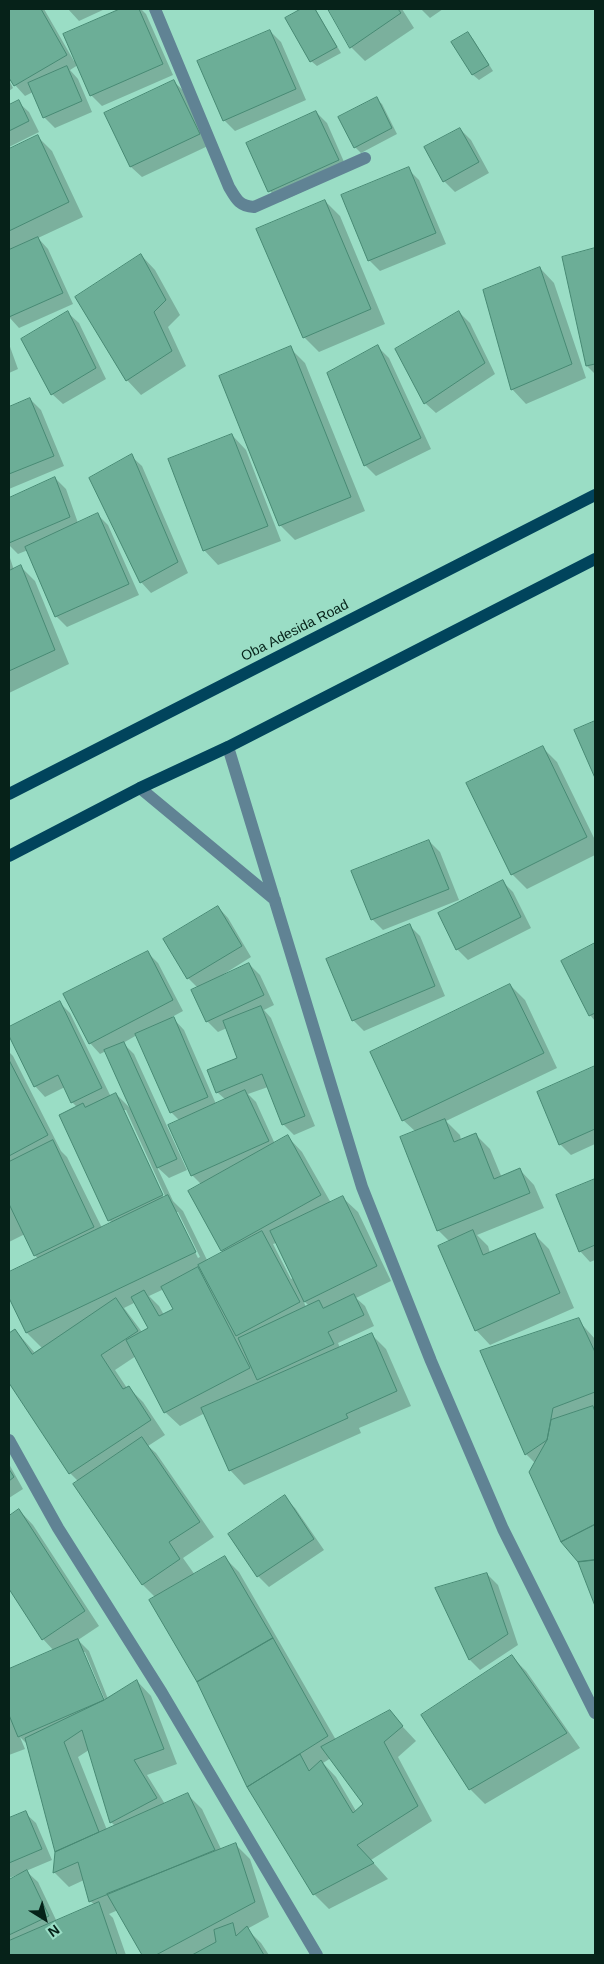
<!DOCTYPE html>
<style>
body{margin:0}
#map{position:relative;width:604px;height:1964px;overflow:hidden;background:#9addc5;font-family:Helvetica,sans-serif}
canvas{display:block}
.frame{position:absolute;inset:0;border:10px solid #062219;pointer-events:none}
.north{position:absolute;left:20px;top:1894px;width:50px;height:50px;-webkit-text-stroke:4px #9addc5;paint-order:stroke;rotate:144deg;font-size:14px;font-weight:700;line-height:20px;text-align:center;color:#062219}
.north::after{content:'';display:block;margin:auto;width:18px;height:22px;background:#062219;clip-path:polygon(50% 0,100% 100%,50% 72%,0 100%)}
</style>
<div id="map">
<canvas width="604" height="1964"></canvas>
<div class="frame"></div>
<div class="north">N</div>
</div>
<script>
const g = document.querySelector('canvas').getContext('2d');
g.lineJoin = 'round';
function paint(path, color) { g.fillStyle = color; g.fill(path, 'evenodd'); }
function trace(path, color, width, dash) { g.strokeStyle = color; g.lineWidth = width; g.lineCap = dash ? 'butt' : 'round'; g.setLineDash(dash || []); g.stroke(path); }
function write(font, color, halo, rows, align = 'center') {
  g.font = font + ' Helvetica,sans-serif'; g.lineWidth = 5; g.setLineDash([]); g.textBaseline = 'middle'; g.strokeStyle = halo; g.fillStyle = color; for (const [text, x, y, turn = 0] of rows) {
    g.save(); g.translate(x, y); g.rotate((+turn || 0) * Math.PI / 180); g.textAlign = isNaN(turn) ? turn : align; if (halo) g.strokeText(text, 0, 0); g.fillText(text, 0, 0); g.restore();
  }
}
const shadow = new Path2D(`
 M9,9H44L74,61L76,60L65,35L124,9H141L146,14L173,75L102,106L91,95L78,65L70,70L78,79L92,112L55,128L44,117L33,92L25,96L15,85L9,75Z
 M68,9H105L79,21Z
 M304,9L316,10L341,53L317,66L311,61L287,18Z
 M329,9H402L414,28L365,61L351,47Z
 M421,9H443L430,18Z
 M270,31L281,42L306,100L235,131L224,120Z
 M468,33L473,39L493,71L479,80L473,75L453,43Z
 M9,80L13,88L9,91Z
 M174,82L185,92L210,145L142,177L131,167L106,114Z
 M376,99L382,104L397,134L361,153L355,147L340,117Z
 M18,102L29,112L39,132L9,147V106Z
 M316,112L327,123L348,171L280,202L270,191L248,143Z
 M460,129L471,140L489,173L455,192L444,181Z
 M38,137L52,151L83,217L38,238L48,249L73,304L19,328L9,317V150Z
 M408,169L419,180L446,244L380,271L369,260Z
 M325,201L340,216L385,324L319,352L304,337Z
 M595,249V374L587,366L563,258Z
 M141,255L155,270L180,315L168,327L186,366L141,395L127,380Z
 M540,268L554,283L586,378L526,404L512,389Z
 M459,312L470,323L495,374L436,413L425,403Z
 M68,313L79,323L106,379L63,404L52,394Z
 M9,344L18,369L9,373Z
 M378,347L389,358L431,449L376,476L365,465Z
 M290,348L305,363L365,511L295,540L280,525Z
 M30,399L41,410L64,466L9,489V408Z
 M232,435L246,450L281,541L218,565L204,550Z
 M131,456L142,466L188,573L151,593L141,582Z
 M55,478L66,489L78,523L97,514L108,525L139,595L67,627L56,616L28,550L18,554L9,545V499Z
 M9,555L14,570L21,567L35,581L69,664L9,693Z
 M595,722V775L576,731Z
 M543,748L557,762L595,840V855L527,889L512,874Z
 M429,841L440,852L459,900L383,930L372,919Z
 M502,881L513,892L531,928L468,960L457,949Z
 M218,907L228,918L251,957L224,974L225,976L249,964L260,975L274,1005L264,1010L271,1018L315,1126L294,1135L283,1124L268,1087L248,1094L256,1102L275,1144L288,1137L302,1152L331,1203L343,1198L358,1212L391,1281L356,1298L365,1306L374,1326L338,1343L340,1348L371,1334L386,1349L411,1406L359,1428L361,1433L244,1485L230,1470L205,1413L180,1426L165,1412L136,1356L115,1370L127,1388L128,1387L143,1402L165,1435L148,1446L156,1453L214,1537L183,1558L195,1575L224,1557L239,1572L336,1740L389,1712L416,1741L398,1757L432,1821L371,1860L388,1879L329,1909L314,1894L249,1786L156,1598L143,1585L74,1485L79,1482L70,1473L9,1380V1335L15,1330L35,1353L43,1349L27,1333L9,1295V1273L38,1259L35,1255L25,1234L9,1242V1052L13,1056L61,1151L67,1157L102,1228L112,1223L109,1220L77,1107L72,1102L65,1087L45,1097L35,1086L9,1034V1028L59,1002L70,1013L111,1097L116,1094L132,1110L106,1051L100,1054L90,1043L147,952L158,963L183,1011L172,1017L184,1030L216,1104L226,1100L217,1092L239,1058L227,1028L218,1032L207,1021L198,988L188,978L164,939ZM137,1035L171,1112L180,1121L192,1175L202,1185L222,1250L225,1253L208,1262L183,1211L173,1201L157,1167L169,1178L187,1170L134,1054L123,1043ZM123,1110H126L167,1200L165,1201ZM175,1212H178L200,1257L198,1258ZM276,1243L293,1278L291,1279L273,1244ZM164,1289L174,1309L164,1315L159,1306L149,1296ZM303,1300L309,1306L306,1307ZM136,1302L149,1329L142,1332L124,1308ZM331,1758L365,1804L356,1811L336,1777L323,1763Z
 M409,925L420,936L445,996L364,1031L353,1020Z
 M595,944V1021L590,1015L562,961Z
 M510,985L525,1000L557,1068L446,1121L460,1135L461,1140L476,1135L490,1149L502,1178L520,1170L534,1185L544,1208L477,1235L488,1246L490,1253L534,1234L549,1249L574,1308L490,1345L476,1330L450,1242L438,1230L416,1132L403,1120Z
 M595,1068V1144L571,1155L560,1144L539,1093Z
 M595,1180V1260L590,1262L580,1251L557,1196Z
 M578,1320L595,1339V1603L579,1562L562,1541L535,1463L526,1454L482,1352Z
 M9,1464L23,1489L9,1498Z
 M284,1497L295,1508L324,1550L269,1587L258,1576L229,1534Z
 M19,1510L33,1525L99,1626L78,1640L89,1651L108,1699L137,1681L151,1696L177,1764L147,1775L165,1804L187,1794L202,1809L221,1849L235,1844L250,1859L269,1917L247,1929L261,1943L269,1955H143L118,1910L109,1914L113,1918L126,1955H9V1881L18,1876L17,1875L9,1878V1820L25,1813L36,1823L52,1860L26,1871L38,1882L57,1922L95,1905L90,1901L84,1880L69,1887L54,1872L56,1852L28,1745L20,1737L25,1749L9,1755V1669L54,1651L43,1639L9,1587V1517ZM82,1652H85L107,1705L105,1706ZM89,1750L111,1822L115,1826L107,1830L78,1757Z
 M487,1574L498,1585L518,1645L480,1670L470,1660L437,1589Z
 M512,1657L526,1671L580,1748L485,1804L470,1789Z`);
const building = new Path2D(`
 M9,9H41L67,55L14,86L9,78Z
 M120,9H139L163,64L90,96L63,34Z
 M301,9H315L337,47L310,62L285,18Z
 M328,9H398L401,13L350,48Z
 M270,30L296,89L223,121L197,61Z
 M468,32L489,65L472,75L451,42Z
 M67,66L82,101L43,118L28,83Z
 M174,80L200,134L130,167L104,113Z
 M377,97L392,128L354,148L338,117Z
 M19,100L29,121L9,131V105Z
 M316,111L339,160L268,192L246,143Z
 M460,128L479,162L443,182L424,147Z
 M38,135L69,202L9,231V149Z
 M409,167L436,233L368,261L341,195Z
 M325,200L371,309L303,338L256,229Z
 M38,237L63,293L9,317V250Z
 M595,248V364L586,366L562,257Z
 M141,254L166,300L154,312L172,351L126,381L75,297Z
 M540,267L572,364L511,390L483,290Z
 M68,311L96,368L51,395L21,339Z
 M459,311L485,363L424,404L395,349Z
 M378,345L421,438L364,466L327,373Z
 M291,346L351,497L279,526L219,376Z
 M30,398L54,456L9,474V407Z
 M232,434L268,526L203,551L168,459Z
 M132,454L178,562L140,583L89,478Z
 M55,477L70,517L9,543V498Z
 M98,513L129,584L55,617L25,547Z
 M21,565L55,650L9,671V571Z
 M595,721V778L574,730Z
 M543,746L587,837L511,875L466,783Z
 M429,840L449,889L371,920L351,871Z
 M503,880L521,917L456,950L438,913Z
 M218,906L242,946L187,979L163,939Z
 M410,924L435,986L352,1021L326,959Z
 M595,943V1013L589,1016L561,961Z
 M148,951L173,1000L89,1044L63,994Z
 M249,963L264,995L206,1022L191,990Z
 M510,984L544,1053L402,1121L370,1052Z
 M60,1001L102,1088L71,1103L58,1075L34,1087L9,1036V1027Z
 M261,1006L305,1116L282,1125L262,1074L216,1093L207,1070L237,1058L223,1021Z
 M174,1017L208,1097L170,1113L135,1034Z
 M124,1042L177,1159L157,1168L104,1050Z
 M9,1060L48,1135L9,1156Z
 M595,1066V1129L559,1145L537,1092Z
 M245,1090L269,1141L191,1176L168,1125Z
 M116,1093L163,1195L108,1221L59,1115L83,1103L85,1107Z
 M445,1119L454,1142L476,1133L494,1179L520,1168L530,1193L437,1231L400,1137Z
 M288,1135L321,1195L221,1251L188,1191Z
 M53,1140L94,1227L34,1256L9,1204V1162Z
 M595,1179V1245L579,1252L556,1195Z
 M168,1195L196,1252L26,1333L9,1298V1272Z
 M343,1196L377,1266L304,1302L270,1231Z
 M473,1230L483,1255L535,1233L560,1293L475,1331L438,1246Z
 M262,1231L300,1302L236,1336L198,1265Z
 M198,1267L250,1368L164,1413L126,1340L148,1328L131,1297L144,1290L159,1316L173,1309L161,1287Z
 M354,1294L364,1315L328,1332L334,1344L257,1380L238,1338L319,1300L323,1308Z
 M116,1298L138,1331L101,1355L123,1389L129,1386L151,1420L69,1474L9,1383V1333L15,1329L32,1354Z
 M579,1318L595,1352V1392L553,1408L547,1440L525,1455L480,1351Z
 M372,1333L397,1391L346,1414L348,1418L229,1471L201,1408Z
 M593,1406L595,1412V1524L561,1542L529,1472L547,1440L551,1420Z
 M142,1437L200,1522L169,1542L180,1559L142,1585L73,1484Z
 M9,1469L14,1477L9,1481Z
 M285,1495L314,1539L257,1577L228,1534Z
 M19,1509L85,1611L42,1640L9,1589V1516Z
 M595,1525V1560L578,1562L561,1542Z
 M225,1556L273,1638L197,1682L149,1600Z
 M595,1560V1606L578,1562Z
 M487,1573L508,1634L469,1660L435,1588Z
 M273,1638L328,1736L247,1787L197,1682Z
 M78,1639L104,1700L18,1737L9,1715V1669Z
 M512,1655L567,1733L469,1790L421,1715Z
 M137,1680L164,1749L134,1760L157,1798L110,1823L82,1730L64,1742L99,1832L55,1852L25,1738L104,1700Z
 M390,1710L403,1726L384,1742L418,1806L357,1845L374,1863L313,1895L247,1787L300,1754L309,1771L321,1760L353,1813L363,1804L321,1747Z
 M188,1793L215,1850L89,1902L78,1862L53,1873L55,1852Z
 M26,1811L42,1849L9,1863V1818Z
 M236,1843L255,1902L156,1955H142L107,1894Z
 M27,1870L49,1916L9,1935V1880Z
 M99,1902L117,1955H9V1941Z
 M233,1923L236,1936L247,1926L264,1955H192L216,1942L214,1930Z`);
const minor = new Path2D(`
 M155,9L229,187C236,199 239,206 254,207L365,158
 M228,747L362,1187L431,1361L503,1529L595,1713
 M140,788L275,900
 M9,1440L58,1528L162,1693L317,1955`);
const major = new Path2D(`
 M9,794L595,495
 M9,856L140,788L228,747L595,559`);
const streetNames = [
 ["Oba Adesida Road",295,631,-27]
];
paint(shadow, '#0003');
paint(building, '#6cae97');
trace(building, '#478973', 1);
trace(minor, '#608394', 12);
trace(major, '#01445c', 12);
write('14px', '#062219', '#9addc5', streetNames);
</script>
